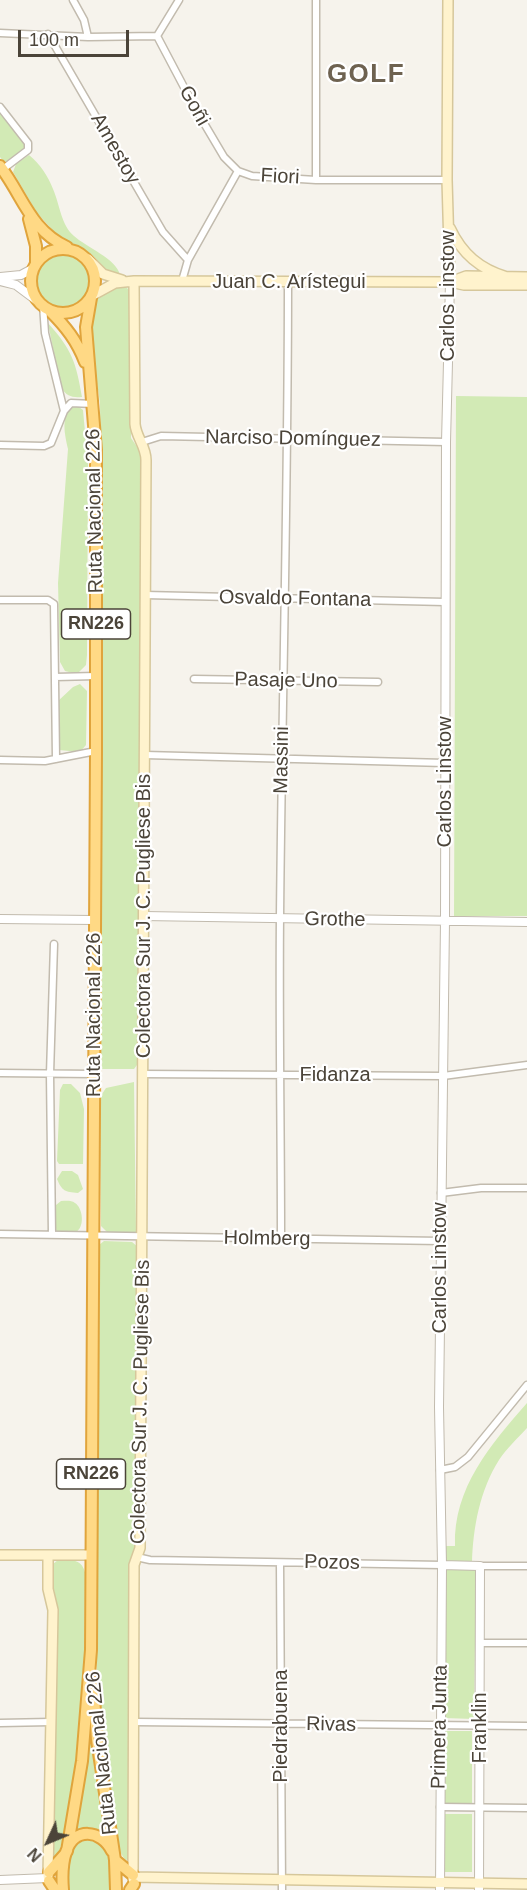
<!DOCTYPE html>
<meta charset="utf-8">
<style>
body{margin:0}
#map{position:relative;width:527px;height:1890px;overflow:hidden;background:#f6f3ec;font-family:Arial,sans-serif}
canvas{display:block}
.north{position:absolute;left:18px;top:1812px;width:60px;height:60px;-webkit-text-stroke:4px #fff;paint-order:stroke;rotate:226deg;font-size:16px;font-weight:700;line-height:24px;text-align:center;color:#4b4439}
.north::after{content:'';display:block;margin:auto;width:21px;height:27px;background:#4b4439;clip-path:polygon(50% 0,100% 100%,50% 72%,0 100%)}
.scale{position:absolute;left:18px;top:30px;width:111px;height:27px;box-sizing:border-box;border:3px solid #4b4439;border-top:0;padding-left:8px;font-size:18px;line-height:21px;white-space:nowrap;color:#4b4439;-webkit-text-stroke:4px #fff;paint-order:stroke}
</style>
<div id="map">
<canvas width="527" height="1890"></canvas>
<div class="north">N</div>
<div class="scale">100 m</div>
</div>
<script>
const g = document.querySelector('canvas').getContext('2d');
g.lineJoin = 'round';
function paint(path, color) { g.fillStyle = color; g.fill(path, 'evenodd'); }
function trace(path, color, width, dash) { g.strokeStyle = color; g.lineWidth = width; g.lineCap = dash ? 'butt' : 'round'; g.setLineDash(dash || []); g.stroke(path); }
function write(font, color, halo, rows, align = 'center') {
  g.font = font + ' Arial,sans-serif'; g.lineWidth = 4.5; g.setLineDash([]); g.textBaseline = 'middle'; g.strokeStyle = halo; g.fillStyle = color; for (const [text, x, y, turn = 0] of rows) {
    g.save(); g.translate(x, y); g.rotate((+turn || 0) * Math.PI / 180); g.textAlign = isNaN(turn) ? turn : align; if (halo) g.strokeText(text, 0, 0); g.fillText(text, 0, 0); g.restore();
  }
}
const green = new Path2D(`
 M0,112L24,142V148L8,161H3L0,157Z
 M29,155C40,164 48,176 53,189C60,205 61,225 74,236C86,247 117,259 120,275L104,272L85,251L58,236L37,213L13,172L16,164Z
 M35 281a28 28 0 1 1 56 0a28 28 0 1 1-56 0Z
 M125,286L130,291L131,297V438L142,454L137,1065L134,1069H101L102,603L100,403C98,375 77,314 103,293C109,287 117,287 125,286Z
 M48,323C72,350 76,362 82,397C72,398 67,396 61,388Z
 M456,396L527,397V916H454Z
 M73,406L79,407L83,410L88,465L87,655L86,665L77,674L65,671L60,662L58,583L68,449C65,435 60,416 73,406Z
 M80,684L87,691L86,745L80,752L59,750L57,702L73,687Z
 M134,1082L136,1232L131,1235L109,1234L101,1226L100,1097L106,1088Z
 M63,1084H71L80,1093L84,1109L83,1164H59L57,1161L60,1090Z
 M62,1171H72L78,1175L83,1189L78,1193C65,1192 62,1191 57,1179Z
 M61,1201C66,1201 71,1200 75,1203C83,1208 85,1227 76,1232C71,1235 62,1232 57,1232L55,1227L56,1205Z
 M104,1241L132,1242L138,1247L136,1546L129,1859L126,1860C103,1840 96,1664 95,1626L99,1245Z
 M527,1403V1428C518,1438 507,1448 499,1460C480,1490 473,1527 472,1563L444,1562L445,1546H455C453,1488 491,1444 527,1403Z
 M58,1560C71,1560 81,1558 85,1572L84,1689L81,1744L68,1822L59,1852L55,1859L52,1858L56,1610L52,1568L53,1564Z
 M446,1568L476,1569L474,1719L444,1718Z
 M90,1699L107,1835C93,1827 85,1829 72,1835Z
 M445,1731H472V1804H445Z
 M444,1814H472V1872H444Z
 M90,1839C113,1845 113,1871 110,1890H68C65,1871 67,1841 90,1839Z`);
const minor = new Path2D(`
 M73,0L84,20L88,37
 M0,33L88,37L157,36L179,0
 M48,34L163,232L188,260
 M157,36L195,108L224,157L238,171L252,176L316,180H447
 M0,107L28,143V150L3,169
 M316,180V0
 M182,281L188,260L238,171
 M43,305L45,333L64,411
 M142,442L161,436L446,442
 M0,445L44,446L51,443L64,411L71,403L93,404
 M145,595L445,602
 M0,600H48L54,604L56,759
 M55,677L96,676
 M194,679L378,682
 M145,755L445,763
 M0,760L45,761L96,751
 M0,1073L94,1074
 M142,1074L443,1076L527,1065
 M441,1193L481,1188H527
 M0,1234L441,1241
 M52,1235L50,1074L54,944
 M281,1239C281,1131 279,1024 280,917C282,705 288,494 288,282
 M440,1470L455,1467L468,1457L527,1385
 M138,1555L141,1558L150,1560L442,1565
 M280,1563L282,1890
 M480,1566H527
 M480,1643H527
 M135,1722L527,1726
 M0,1723L51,1722
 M440,1807L527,1808`);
const tertiary = new Path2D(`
 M0,277L21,275L34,268
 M0,281L16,285L40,303
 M143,916L527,922
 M0,919L94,920
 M442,1565L480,1566L479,1890
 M0,1880L48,1878
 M440,1890L442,1565L439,1407L445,921L446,442L450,282`);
const secondary = new Path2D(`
 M448,0L447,180L450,282
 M450,228C462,254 480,269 507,277
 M88,259L103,274L122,280
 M450,282L466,276L527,277
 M93,295L115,283L134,281L450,282L464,285H527
 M0,1555H91
 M48,1555V1589L53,1610L48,1876
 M133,1877L527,1884
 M133,1879L134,1565L140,1548L146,460C146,446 136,437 135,424L134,281`);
const trunk = new Path2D(`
 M0,166C23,196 30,230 67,247
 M29,219L36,246V263
 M31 281a32 32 0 1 1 64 0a32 32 0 1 1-64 0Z
 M50,311C66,327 77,341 85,362
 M93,1683L97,1740L115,1860L116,1890
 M67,1851L82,1761L91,1650L96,751V450L86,327L91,298
 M115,1860L133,1875
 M49,1872L66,1853
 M49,1881L55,1890
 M63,1890C62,1878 62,1864 66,1852C74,1827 101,1829 112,1851
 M130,1890L134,1884`);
const shields = [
 [96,624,69],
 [91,1474,69]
];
const shieldNames = [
 ["RN226",96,624],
 ["RN226",91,1474]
];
const streetNames = [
 ["Goñi",194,106,61],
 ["Amestoy",115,149,60],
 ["Fiori",280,177,3],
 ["Juan C. Arístegui",289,282],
 ["Carlos Linstow",448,296,-90],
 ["Narciso Domínguez",293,439,1],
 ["Ruta Nacional 226",95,511,-91],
 ["Osvaldo Fontana",295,599,1],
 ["Pasaje Uno",286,681,1],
 ["Massini",282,760,-89],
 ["Carlos Linstow",445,782,-90],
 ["Colectora Sur J. C. Pugliese Bis",144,916,-90],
 ["Grothe",335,920,1],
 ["Ruta Nacional 226",94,1015,-90],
 ["Fidanza",335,1075],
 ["Holmberg",267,1239,1],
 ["Carlos Linstow",440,1268,-90],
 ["Colectora Sur J. C. Pugliese Bis",141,1402,-89],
 ["Pozos",332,1563,1],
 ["Rivas",331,1725,1],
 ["Piedrabuena",281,1726,-90],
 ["Primera Junta",440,1727,-89],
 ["Franklin",480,1728,-90],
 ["Ruta Nacional 226",102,1753,-96]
];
const districtNames = [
 ["GOLF",366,75]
];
paint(green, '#d2eab5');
trace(minor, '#c2bbae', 9);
trace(tertiary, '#c2bbae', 10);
trace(secondary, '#d6c79b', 12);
trace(trunk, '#e0a43c', 14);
trace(minor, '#fff', 6);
trace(tertiary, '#fff', 8);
trace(secondary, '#fff3cd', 9);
trace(trunk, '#ffd985', 10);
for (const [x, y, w] of shields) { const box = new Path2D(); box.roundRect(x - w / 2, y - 15, w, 30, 4.5); g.fillStyle = '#fff'; g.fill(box); trace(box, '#4b4439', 1.5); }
write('bold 18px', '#4b4439', null, shieldNames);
write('20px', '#4b4439', '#fff', streetNames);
g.letterSpacing = '1.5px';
write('bold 26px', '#6e6250', '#fff', districtNames);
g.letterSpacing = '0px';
</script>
